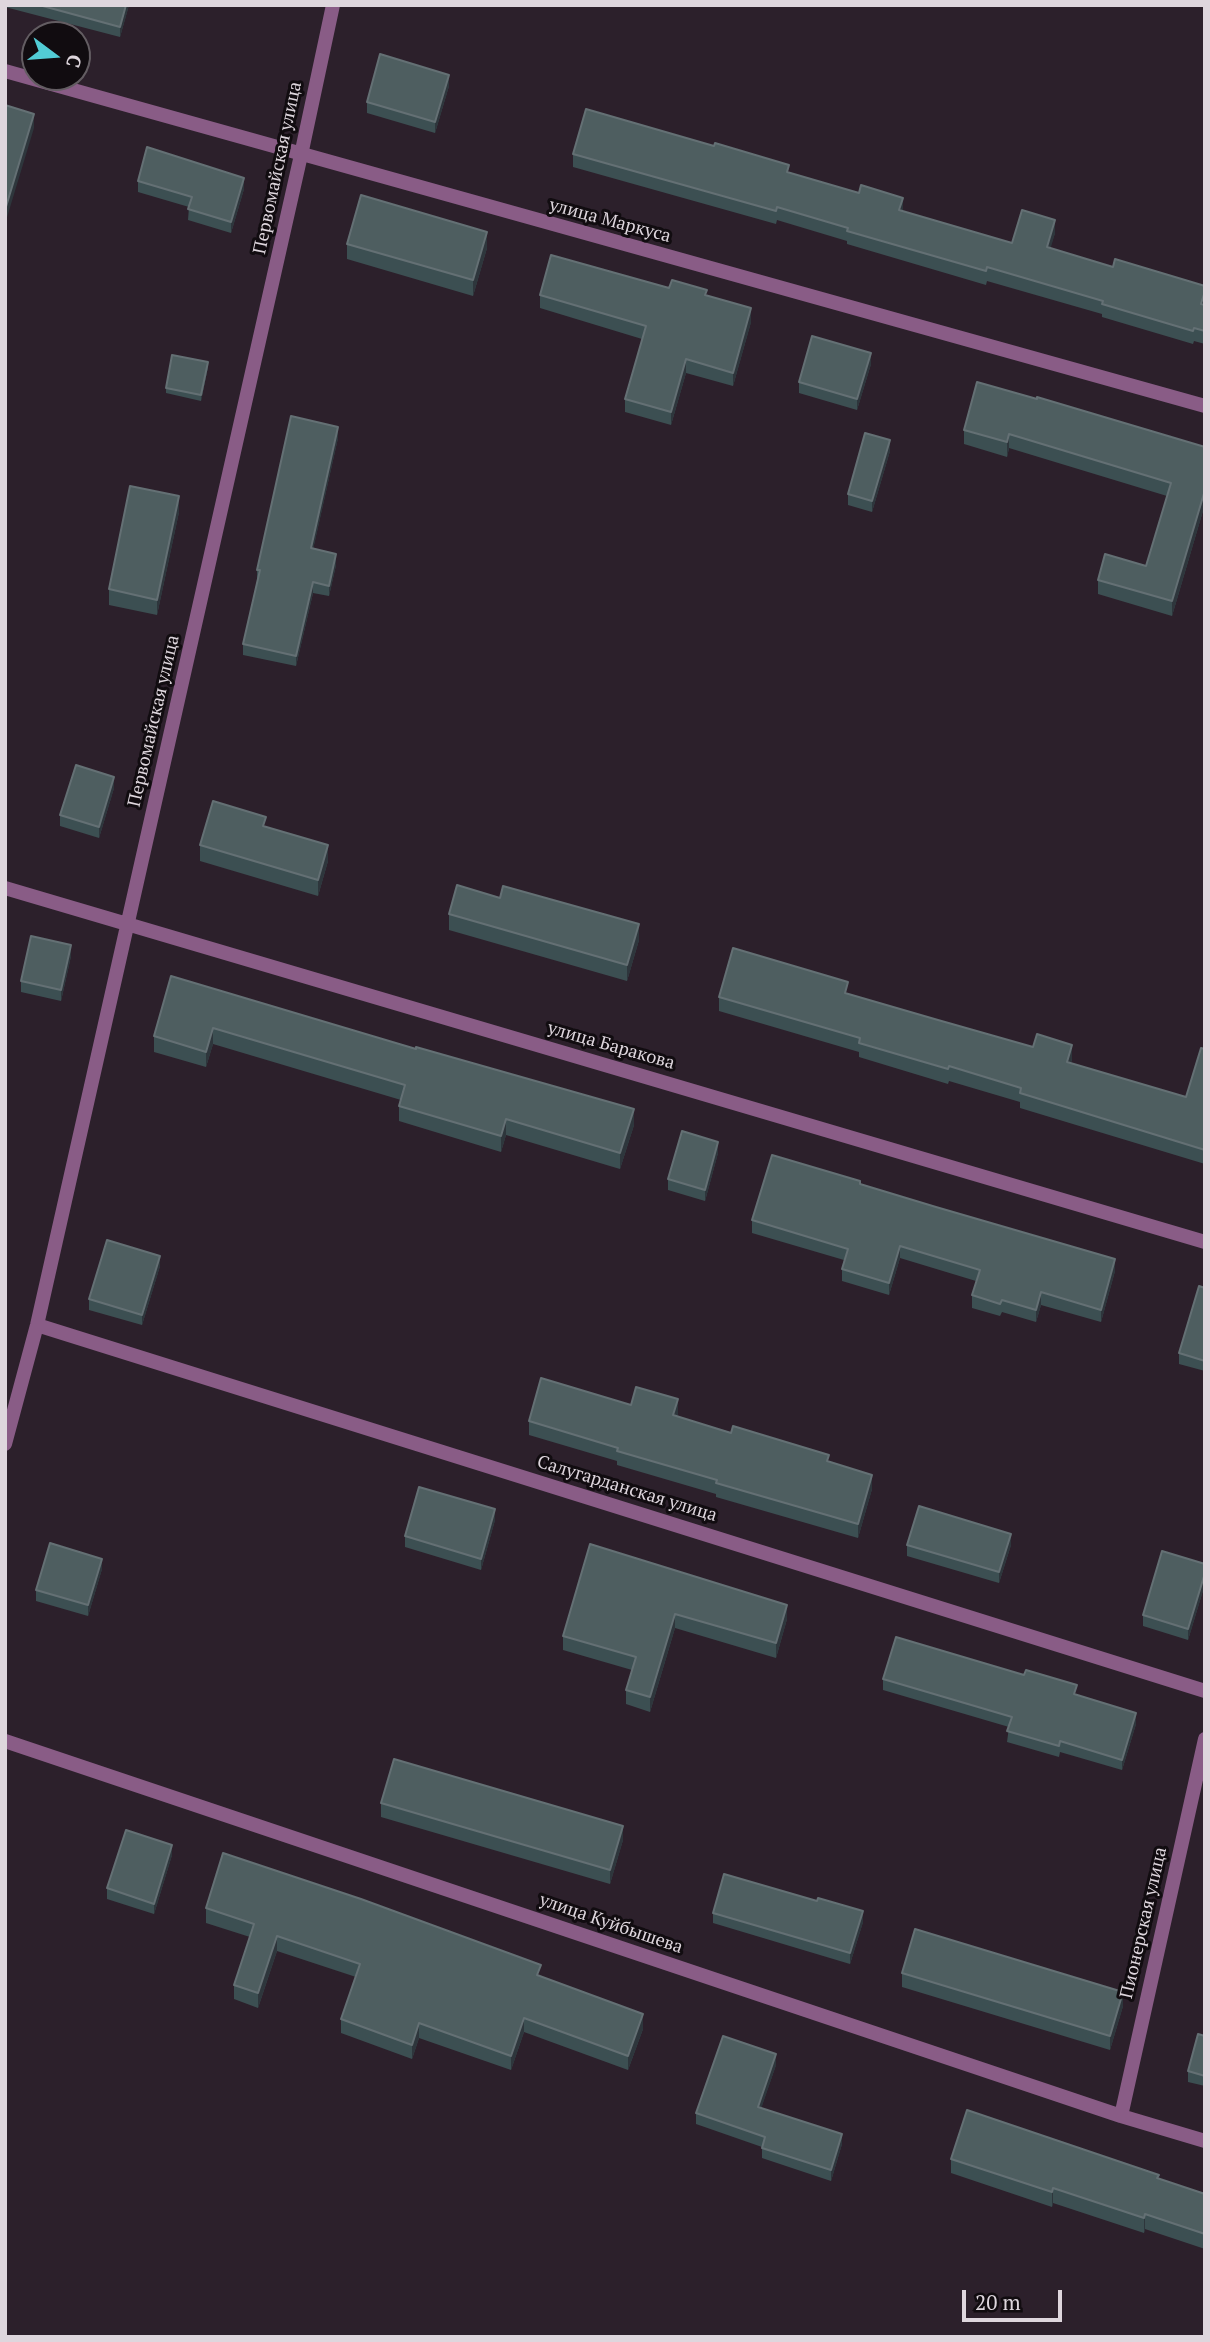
<!DOCTYPE html>
<meta charset="utf-8">
<style>
body{margin:0}
#map{position:relative;width:1210px;height:2342px;overflow:hidden;background:#2c202b;font-family:"PT Serif",serif}
canvas{display:block}
.frame{position:absolute;inset:0;border:7px solid #ded6dd;pointer-events:none}
.north{position:absolute;left:21px;top:21px;width:70px;height:70px;box-sizing:border-box;background:#110c10;border:2px solid #635d62;border-radius:50%;rotate:106deg;font-size:19px;font-weight:700;line-height:28px;text-align:center;color:#ded6dd}
.north::after{content:'';display:block;margin:auto;width:24px;height:32px;background:#52ccd5;clip-path:polygon(50% 0,100% 100%,50% 72%,0 100%)}
.scale{position:absolute;left:962px;top:2290px;width:100px;height:32px;box-sizing:border-box;border:4px solid #ded6dd;border-top:0;padding-left:9px;font-size:21px;line-height:24px;white-space:nowrap;color:#ded6dd;-webkit-text-stroke:5px #110c10;paint-order:stroke}
</style>
<div id="map">
<canvas width="1210" height="2342"></canvas>
<div class="frame"></div>
<div class="north">С</div>
<div class="scale">20 m</div>
</div>
<script>
const g = document.querySelector('canvas').getContext('2d');
g.lineJoin = 'round';
function trace(path, color, width, dash) { g.strokeStyle = color; g.lineWidth = width; g.lineCap = dash ? 'butt' : 'round'; g.setLineDash(dash || []); g.stroke(path); }
function paint(path, color) { g.fillStyle = color; g.fill(path, 'evenodd'); }
function write(font, color, halo, rows, align = 'center') {
  g.font = font + ' "PT Serif",serif'; g.lineWidth = 6; g.setLineDash([]); g.textBaseline = 'middle'; g.strokeStyle = halo; g.fillStyle = color; for (const [text, x, y, turn = 0] of rows) {
    g.save(); g.translate(x, y); g.rotate((+turn || 0) * Math.PI / 180); g.textAlign = isNaN(turn) ? turn : align; if (halo) g.strokeText(text, 0, 0); g.fillText(text, 0, 0); g.restore();
  }
}
const minor = new Path2D(`
 M5,71L1205,406
 M5,888L1205,1242
 M37,1325L1205,1691
 M5,1444L37,1325L301,155L333,5
 M5,1741L1121,2116L1205,2141
 M1121,2116L1205,1739`);
const wall = new Path2D(`
 M5,5H129L120,37L5,7Z
 M449,86L435,133L367,113V102Z
 M573,154L789,172L903,211L1012,243L1055,233L1050,248L1205,305V344L1194,341L1193,344L1102,317V314L987,281L986,285L847,244V241L777,220L776,224L573,167Z
 M138,181L244,189L231,233L188,220L189,207L138,192Z
 M347,244L487,248L473,296L347,259Z
 M540,295L707,296L751,322L733,386L686,373L671,425L625,412V399L642,339L540,308Z
 M871,364L857,410L799,393V382Z
 M208,367L201,401L166,393V388Z
 M964,430L1205,447V504L1172,616L1098,594V580L1146,566L1167,496L1009,448L1007,457L964,444Z
 M338,438L313,549L336,565L329,596L313,593L296,666L243,655V644L257,581V570Z
 M890,451L872,512L848,505V494Z
 M179,512L157,615L109,605V589Z
 M114,788L99,838L60,826V815Z
 M266,827L328,861L318,896L200,861V845Z
 M449,914L639,940L627,981L449,930Z
 M71,956L61,1001L21,992V981Z
 M171,976L634,1125L620,1169L506,1135L501,1152L399,1121V1106L401,1100L213,1044L206,1067L154,1052V1036Z
 M848,994L1072,1059L1071,1063L1186,1097L1205,1049V1164L1020,1108V1102L949,1081L948,1084L859,1057V1052L719,1011V997Z
 M718,1153L705,1201L668,1190V1179Z
 M860,1184L1115,1271L1101,1322L1041,1305L1036,1322L1002,1312L1000,1316L972,1308V1295L976,1281L900,1258L889,1295L842,1281V1269L844,1260L752,1233V1220Z
 M160,1266L142,1325L89,1310V1299Z
 M1205,1288V1371L1179,1364V1353Z
 M631,1405L678,1413L677,1416L829,1462L872,1489L858,1538L716,1497V1494L617,1465V1461L529,1435V1421Z
 M495,1520L481,1570L405,1547V1536Z
 M590,1544L787,1619L776,1658L675,1628L650,1712L626,1704V1690L632,1670L563,1650V1636Z
 M907,1545H1011L999,1583L907,1556Z
 M1205,1564V1584L1188,1640L1143,1626V1615Z
 M102,1569L88,1616L36,1601V1590Z
 M883,1679L1077,1695L1136,1724L1122,1770L1060,1752L1059,1757L1007,1742L1009,1727L883,1690Z
 M381,1803L623,1840L610,1884L381,1817Z
 M172,1855L154,1914L107,1899V1888Z
 M206,1908L541,1977L643,2029L628,2070L524,2032L511,2070L419,2038L412,2059L341,2033V2019L356,1977L277,1951L258,2008L234,1999V1985L250,1937L206,1923Z
 M713,1913L863,1922L850,1964L713,1923Z
 M902,1973L1123,2006L1110,2050L902,1987Z
 M1205,2036V2086L1188,2082V2071Z
 M776,2065L761,2108L842,2144L831,2181L762,2158V2147L696,2124V2113Z
 M951,2159L1159,2179L1205,2194V2249L1145,2229L1144,2233L1053,2203L1052,2207L951,2173Z`);
const shadedWall = new Path2D(`
 M126,5H129L120,37V27Z
 M449,75V86L435,133V122Z
 M34,114V128L5,224V210Z
 M244,178V189L231,233V222Z
 M903,198V211L899,210Z
 M1055,220V233L1047,261V247Z
 M487,232V248L473,296V280Z
 M1205,291V304L1201,317V304Z
 M751,308V322L733,386V373Z
 M871,353V364L857,410V399Z
 M686,359V373L671,425V412Z
 M208,362V367L201,401V395Z
 M338,427V438L311,559V548Z
 M1009,434V448L1007,457V442Z
 M890,440V451L872,512V501Z
 M1205,490V504L1172,616V601Z
 M179,496V512L157,615V600Z
 M336,554V565L329,596V586Z
 M313,582V593L296,666V656Z
 M114,777V788L99,838V827Z
 M328,845V861L318,896V880Z
 M639,924V940L627,981V965Z
 M71,945V956L61,1001V990Z
 M213,1028V1044L206,1067V1052Z
 M1072,1045V1059L1067,1076V1062Z
 M634,1109V1125L620,1169V1153Z
 M506,1119V1135L501,1152V1136Z
 M718,1142V1153L705,1201V1190Z
 M900,1246V1258L889,1295V1283Z
 M160,1256V1266L142,1325V1315Z
 M1115,1259V1271L1101,1322V1310Z
 M1041,1292V1305L1036,1322V1310Z
 M678,1399V1413L673,1429V1415Z
 M872,1475V1489L858,1538V1524Z
 M495,1509V1520L481,1570V1559Z
 M1011,1534V1545L999,1583V1572Z
 M102,1559V1569L88,1616V1605Z
 M1205,1573V1584L1188,1640V1629Z
 M787,1605V1619L776,1658V1643Z
 M675,1614V1628L650,1712V1697Z
 M1136,1713V1724L1122,1770V1760Z
 M623,1826V1840L610,1884V1870Z
 M172,1845V1855L154,1914V1904Z
 M863,1911V1922L850,1964V1953Z
 M277,1936V1951L258,2008V1993Z
 M1123,1992V2006L1110,2050V2036Z
 M643,2014V2029L628,2070V2056Z
 M524,2018V2032L511,2070V2056Z
 M419,2023V2038L412,2059V2045Z
 M776,2054V2065L758,2118V2107Z
 M842,2134V2144L831,2181V2170Z
 M1053,2188V2203L1052,2207V2192Z
 M1145,2214V2229L1144,2233V2218Z`);
const building = new Path2D(`
 M39,5H126L120,27Z
 M380,54L449,75L435,122L367,102Z
 M5,105L34,114L5,210Z
 M586,109L714,146L715,143L789,165L787,172L859,193L861,185L903,198L899,210L1012,243L1022,210L1055,220L1047,247L1113,267L1115,259L1205,286V291L1201,304L1205,305V331L1194,328L1193,331L1102,304L1103,301L987,267L986,271L847,231L848,228L777,207L776,211L573,154Z
 M147,147L244,178L231,222L188,209L192,197L138,181Z
 M361,195L487,232L473,280L347,244Z
 M551,255L669,288L672,280L707,290L705,295L751,308L733,373L686,359L671,412L625,399L646,326L540,295Z
 M812,336L871,353L857,399L799,382Z
 M172,355L208,362L201,395L166,388Z
 M977,382L1037,399V397L1205,447V490L1172,601L1098,580L1105,554L1146,566L1171,483L1009,434L1007,442L964,430Z
 M291,416L338,427L311,548L336,554L329,586L313,582L296,656L243,644L260,570H257Z
 M865,433L890,440L872,501L848,494Z
 M130,486L179,496L157,600L109,589Z
 M76,765L114,777L99,827L60,815Z
 M213,801L266,817L263,826L328,845L318,880L200,845Z
 M457,885L500,898L503,886L639,924L627,965L449,914Z
 M31,936L71,945L61,990L21,981Z
 M733,948L848,982L845,993L938,1020L1033,1047L1037,1034L1072,1045L1067,1062L1186,1097L1201,1048L1205,1049V1150L1020,1093L1021,1088L949,1066L948,1069L859,1043L860,1038L719,997Z
 M171,976L416,1049V1047L634,1109L620,1153L506,1119L501,1136L399,1106L405,1085L213,1028L206,1052L154,1036Z
 M682,1131L718,1142L705,1190L668,1179Z
 M772,1155L860,1181V1184L936,1207L1115,1259L1101,1310L1041,1292L1036,1310L1002,1300L1000,1304L972,1295L980,1270L900,1246L889,1283L842,1269L848,1249L752,1220Z
 M107,1240L160,1256L142,1315L89,1299Z
 M1199,1286L1205,1288V1361L1179,1353Z
 M541,1378L631,1405L636,1387L678,1399L673,1415L731,1433L733,1426L829,1455L827,1461L872,1475L858,1524L716,1483L717,1480L617,1451L618,1448L529,1421Z
 M419,1487L495,1509L481,1559L405,1536Z
 M919,1506L1011,1534L999,1572L907,1545Z
 M50,1543L102,1559L88,1605L36,1590Z
 M590,1544L787,1605L776,1643L675,1614L650,1697L626,1690L636,1657L563,1636Z
 M1162,1551L1205,1564V1573L1188,1629L1143,1615Z
 M896,1637L1024,1675L1026,1670L1077,1685L1074,1694L1136,1713L1122,1760L1060,1741L1059,1746L1007,1731L1012,1717L883,1679Z
 M394,1759L623,1826L610,1870L381,1803Z
 M126,1830L172,1845L154,1904L107,1888Z
 M223,1853L361,1899L541,1965L537,1975L643,2014L628,2056L524,2018L511,2056L419,2023L412,2045L341,2019L360,1964L277,1936L258,1993L234,1985L254,1924L206,1908Z
 M724,1874L817,1901L818,1898L863,1911L850,1953L713,1913Z
 M915,1929L1123,1992L1110,2036L902,1973Z
 M1198,2034L1205,2036V2076L1188,2071Z
 M723,2036L776,2054L758,2107L842,2134L831,2170L762,2148L765,2137L696,2113Z
 M967,2110L1159,2175L1157,2178L1205,2194V2234L1145,2214L1144,2218L1053,2188L1052,2192L951,2159Z`);
const streetNames = [
 ["Первомайская улица",278,168,-78],
 ["улица Маркуса",610,221,15],
 ["Первомайская улица",154,721,-77],
 ["улица Баракова",611,1046,16],
 ["Салугарданская улица",627,1489,17],
 ["Пионерская улица",1144,1923,-77],
 ["улица Куйбышева",611,1924,19]
];
trace(minor, '#895c86', 14);
paint(wall, '#3c4f52');
paint(shadedWall, '#2e363c');
paint(building, '#4e5e60');
trace(building, '#647074', 2);
write('18px', '#ded6dd', '#110c10', streetNames);
</script>
